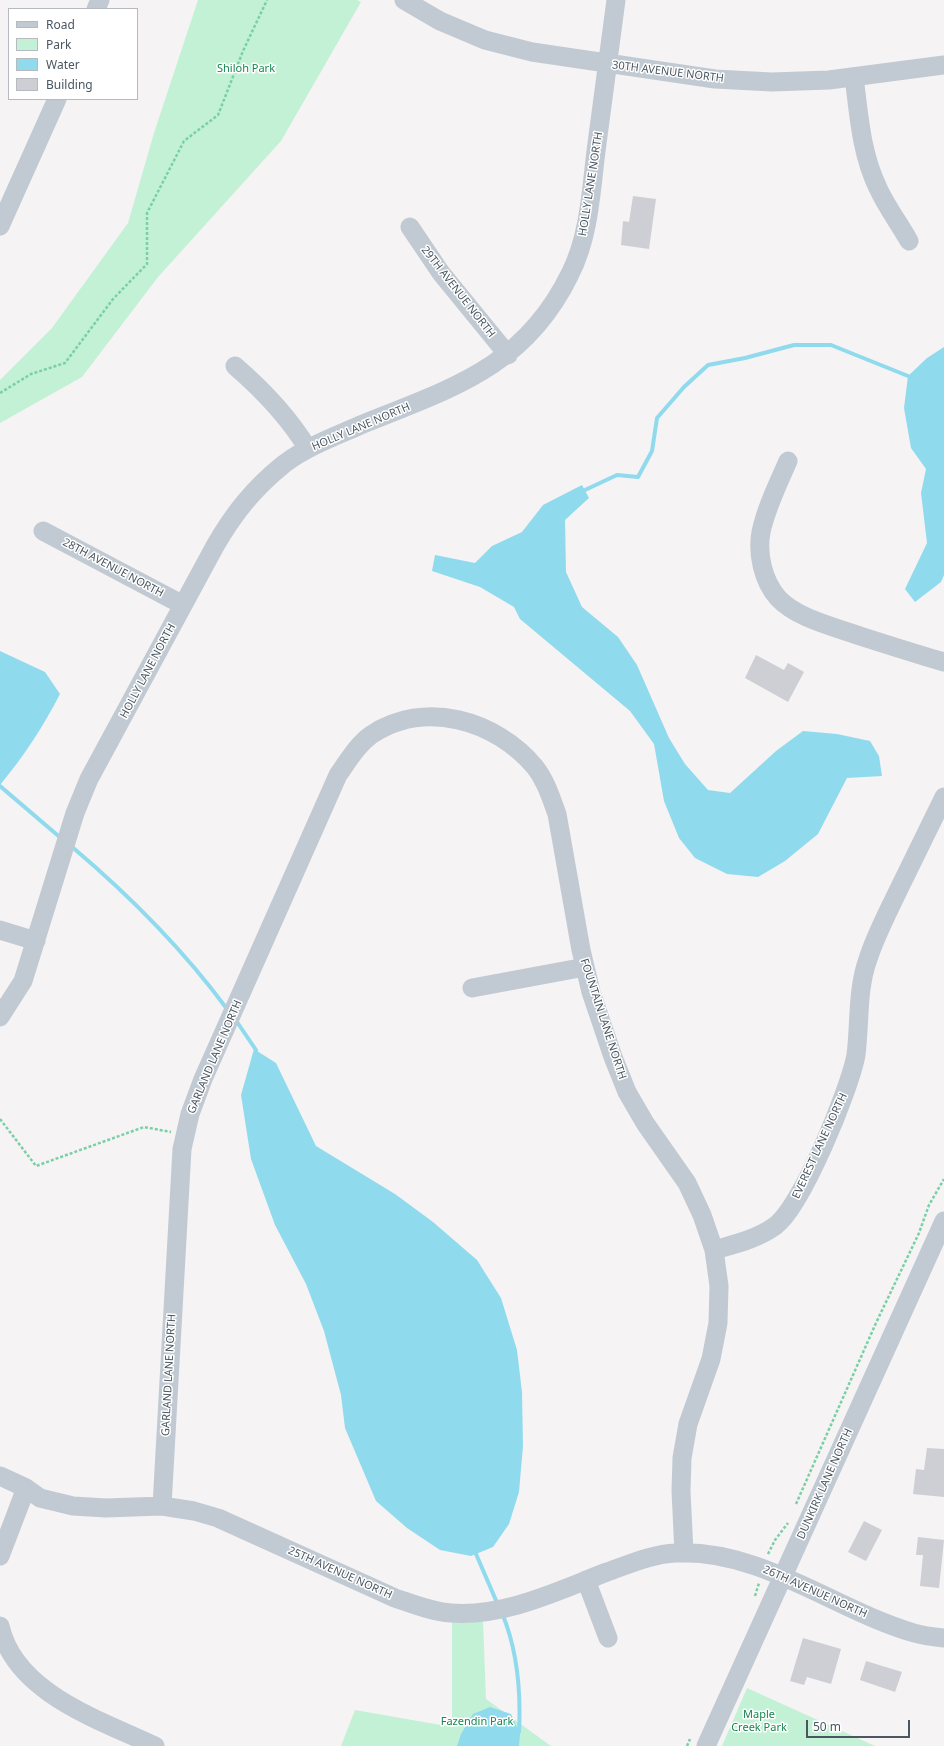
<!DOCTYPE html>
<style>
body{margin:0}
#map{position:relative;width:944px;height:1746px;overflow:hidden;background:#f5f3f3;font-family:"Noto Sans",sans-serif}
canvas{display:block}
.legend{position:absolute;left:8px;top:8px;width:130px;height:92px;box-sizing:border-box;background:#fff;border:1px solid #b7bbc0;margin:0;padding:5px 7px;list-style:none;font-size:12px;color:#4a5661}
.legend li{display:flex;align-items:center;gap:8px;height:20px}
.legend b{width:20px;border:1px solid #b7bbc0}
.scale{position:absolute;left:806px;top:1720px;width:104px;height:18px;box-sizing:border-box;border:2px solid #4a5661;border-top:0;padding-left:5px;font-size:12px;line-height:14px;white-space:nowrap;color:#4a5661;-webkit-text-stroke:3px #fff;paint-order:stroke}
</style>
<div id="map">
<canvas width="944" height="1746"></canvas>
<ul class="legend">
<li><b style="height:5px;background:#c1cad2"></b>Road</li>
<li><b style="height:11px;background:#c3f1d5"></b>Park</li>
<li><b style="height:11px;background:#90daee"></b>Water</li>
<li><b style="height:11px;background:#cdcfd5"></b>Building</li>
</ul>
<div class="scale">50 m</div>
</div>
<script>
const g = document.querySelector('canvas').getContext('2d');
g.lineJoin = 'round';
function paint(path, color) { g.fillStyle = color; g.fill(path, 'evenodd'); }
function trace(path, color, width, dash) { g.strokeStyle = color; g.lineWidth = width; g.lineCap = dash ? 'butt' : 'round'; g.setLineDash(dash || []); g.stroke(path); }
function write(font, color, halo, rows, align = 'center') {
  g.font = font + ' "Noto Sans",sans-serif'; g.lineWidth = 3; g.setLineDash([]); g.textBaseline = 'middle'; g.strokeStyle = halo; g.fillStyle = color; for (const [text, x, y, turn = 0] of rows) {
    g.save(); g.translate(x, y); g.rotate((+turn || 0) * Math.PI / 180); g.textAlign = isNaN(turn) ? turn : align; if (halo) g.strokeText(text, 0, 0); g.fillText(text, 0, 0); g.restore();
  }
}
const green = new Path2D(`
 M198,0H357L361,2L281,141L158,277L82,377L0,423V380L52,328L128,223L154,133Z
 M452,1622H483L486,1699L551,1746H341L355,1710L452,1727Z
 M747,1688L875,1746H722Z`);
const water = new Path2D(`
 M944,347V575L941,582L915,602L905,589L927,543L921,493L926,469L911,448L904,408L908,376L927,358Z
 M582,485L589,498L565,520L566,572L582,607L618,637L637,665L669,738L685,764L708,790L730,793L776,751L803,731L837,734L870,741L879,756L882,776L847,778L818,834L785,861L758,877L727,874L695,858L679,838L664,801L654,744L630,711L520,619L514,607L480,587L432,571L435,555L475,563L492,546L522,532L543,505Z
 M0,651L45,672L60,694C43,727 24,756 0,785Z
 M254,1049L276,1063L316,1146L395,1194L433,1222L477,1260L501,1298L517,1350L522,1392L523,1446L519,1492L509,1524L493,1547L471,1556L440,1550L407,1528L376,1501L345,1428L341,1395L324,1331L306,1284L275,1225L251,1159L241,1095Z
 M490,1707L511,1714L520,1734L519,1746H457L461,1734L473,1714Z`);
const stream = new Path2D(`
 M585,490L617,475L638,477L652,451L657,418L684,387L708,365L745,358L794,345H831L908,376
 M0,786L62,839
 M71,846C129,895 182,948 227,1009
 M235,1019L256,1050
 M476,1554L498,1605
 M502,1613C517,1649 521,1693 519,1732`);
const building = new Path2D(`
 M633,196L656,199L649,249L621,245L623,221L629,222Z
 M756,655L784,670L788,663L804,672L788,702L745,678Z
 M927,1448L944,1449V1497L913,1494L916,1469L924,1470Z
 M864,1521L882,1530L866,1561L848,1552Z
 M918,1537L944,1540L939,1588L920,1586L923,1555H916Z
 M803,1638L841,1649L831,1684L807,1677L804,1685L790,1681Z
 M866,1661L902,1672L895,1692L860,1680Z`);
const path = new Path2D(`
 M0,393L31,374L65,363L113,299L147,264V213L184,141L218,115L243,51L267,0
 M0,1119L36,1166L144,1127L171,1132
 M796,1504L876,1323L919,1233L929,1205L944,1179
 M768,1554L775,1540L788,1523
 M755,1596L759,1583
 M687,1746L690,1739`);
const minor = new Path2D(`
 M404,0L440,21L485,40L532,52L715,79L772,82L829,80L944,65
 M96,9L100,0
 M854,77C859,115 861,153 878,188C886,206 899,223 909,241
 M0,226L57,99
 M410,227L441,273L508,355
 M235,366C264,391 288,416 308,449
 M788,461C778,484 766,508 761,532C757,554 763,581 778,598C796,618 835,627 860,636C888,645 916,654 944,662
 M43,531L183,605
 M0,930L36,941
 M472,988L585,967
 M0,1017L23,981L75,813L89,779L215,546C234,513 254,488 284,464C308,446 336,436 363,424C452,388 525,367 570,274C589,237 591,192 596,151C603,101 609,50 616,0
 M714,1250C735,1244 757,1239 775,1226C802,1207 850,1088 856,1055C860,1023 857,989 868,959C875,937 886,916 896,895C912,863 928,830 944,797
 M0,1476L26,1488L40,1498L73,1506L106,1508L162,1506L194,1511L218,1518L395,1598C413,1604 432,1612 451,1613C505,1617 557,1591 607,1572C630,1564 652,1554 676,1553C761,1549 835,1610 914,1633C924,1636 934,1637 944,1638
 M162,1506L182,1149L190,1114L203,1079L338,775C348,761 357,745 371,735C424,699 496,720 535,767C546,781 551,798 557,814L581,950L591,992L613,1057L627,1092L645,1123L687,1183L702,1215L714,1250L719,1286L718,1323L711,1359L688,1424L682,1458L681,1491L684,1553
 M0,1556L26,1488
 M586,1580L608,1638
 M0,1626C15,1693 100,1720 155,1746
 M706,1746L944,1221`);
const parkNames = [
 ["Shiloh Park",246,69],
 ["Maple",759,1715],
 ["Creek Park",759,1728],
 ["Fazendin Park",477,1722]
];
const streetNames = [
 ["30TH AVENUE NORTH",668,72,7],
 ["HOLLY LANE NORTH",591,184,-81],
 ["29TH AVENUE NORTH",458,292,52],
 ["HOLLY LANE NORTH",361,427,-23],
 ["28TH AVENUE NORTH",113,568,28],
 ["HOLLY LANE NORTH",148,671,-62],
 ["FOUNTAIN LANE NORTH",603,1019,72],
 ["GARLAND LANE NORTH",215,1057,-67],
 ["EVEREST LANE NORTH",820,1146,-65],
 ["GARLAND LANE NORTH",169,1375,-87],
 ["DUNKIRK LANE NORTH",825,1484,-66],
 ["25TH AVENUE NORTH",340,1573,24],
 ["26TH AVENUE NORTH",815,1592,24]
];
paint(green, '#c3f1d5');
paint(water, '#90daee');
trace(stream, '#90daee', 4);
paint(building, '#cdcfd5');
trace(path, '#7ad0a6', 2.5, [3, 2]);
trace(minor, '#c1cad2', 19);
write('11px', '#17864f', '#fff', parkNames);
write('11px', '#4a5661', '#fff', streetNames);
</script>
